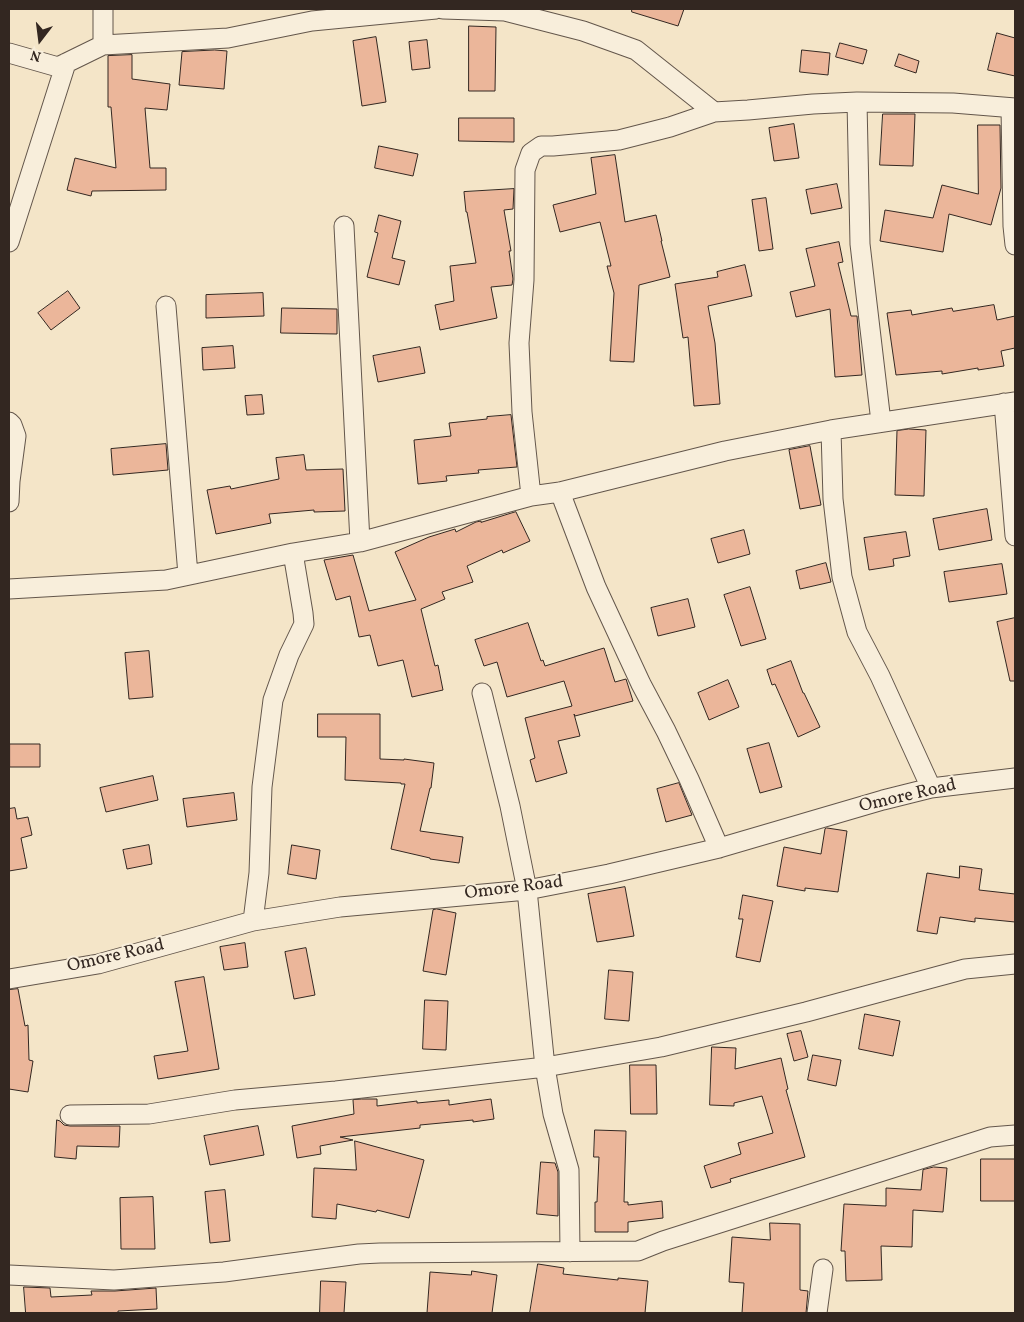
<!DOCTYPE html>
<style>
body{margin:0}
#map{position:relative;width:1024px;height:1322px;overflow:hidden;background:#f4e5c8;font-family:Vollkorn,serif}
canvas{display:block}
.frame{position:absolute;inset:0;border:10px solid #332721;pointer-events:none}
.north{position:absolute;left:15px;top:15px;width:50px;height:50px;-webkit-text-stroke:4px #f8eedb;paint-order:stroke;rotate:195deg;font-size:14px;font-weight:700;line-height:20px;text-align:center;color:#332721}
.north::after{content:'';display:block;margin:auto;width:18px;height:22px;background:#332721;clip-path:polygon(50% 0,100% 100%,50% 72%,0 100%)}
</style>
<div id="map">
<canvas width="1024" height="1322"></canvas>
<div class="frame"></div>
<div class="north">N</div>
</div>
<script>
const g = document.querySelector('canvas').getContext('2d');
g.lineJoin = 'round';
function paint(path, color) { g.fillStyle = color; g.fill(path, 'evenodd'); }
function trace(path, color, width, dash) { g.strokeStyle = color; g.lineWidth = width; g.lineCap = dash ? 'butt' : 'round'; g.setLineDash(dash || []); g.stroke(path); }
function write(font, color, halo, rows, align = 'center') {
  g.font = font + ' Vollkorn,serif'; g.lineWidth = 4; g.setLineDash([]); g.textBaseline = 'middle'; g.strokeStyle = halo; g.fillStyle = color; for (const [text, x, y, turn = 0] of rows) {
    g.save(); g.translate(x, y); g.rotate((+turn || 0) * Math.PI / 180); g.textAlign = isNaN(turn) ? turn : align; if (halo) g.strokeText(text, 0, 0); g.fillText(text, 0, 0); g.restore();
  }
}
const building = new Path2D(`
 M632,9H684L678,26L632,12Z
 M469,26L496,27L495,91H469Z
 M997,33L1015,38V76L988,70Z
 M376,37L386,102L362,106L353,41Z
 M427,40L430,68L412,70L409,42Z
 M840,43L867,50L863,64L836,57Z
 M215,50L227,51L224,89L179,85L182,52Z
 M802,50L830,53L828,75L800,72Z
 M899,54L919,61L916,73L895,66Z
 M132,55V79L170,84L167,110L145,108L150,168H166V190L92,191L91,196L67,190L75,158L116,168L111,107H108V56Z
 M883,114H915L913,166L880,165Z
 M459,118H514V142L459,141Z
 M794,124L799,158L774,161L769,128Z
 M978,125H1000L1001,188L991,225L949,214L943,252L880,241L885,210L933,218L942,185L978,194Z
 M379,146L418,154L413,176L375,168Z
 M615,155L625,222L656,215L662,241H661L670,277L639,285L634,362L610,361L614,293L607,266H611L600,222L560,232L553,205L596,194L591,158Z
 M837,184L842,208L811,214L806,190Z
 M514,189L513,209L504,210L511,251H509L513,279L512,285L491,287L497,318L440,330L435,305L454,301L450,266L476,263L467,212H466L464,192Z
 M766,198L773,249L759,251L752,200Z
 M379,215L401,221L392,258L405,261L399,285L367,277L378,233L375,232Z
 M839,242L843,262L838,263L851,316H857L862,375L835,377L830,309L796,317L790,292L815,286L806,249Z
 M745,265L752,296L708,306L715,343L720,404L694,406L688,337L683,338L675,284L718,277L717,272Z
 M68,291L80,308L51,330L38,313Z
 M263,293L264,316L206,318V295Z
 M994,305L997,320L1015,316V348L1001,351L1004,366L978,370V368L942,374V371L896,375L887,313L911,310L912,315L952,308L953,311Z
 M282,308L337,309V334L281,333Z
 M233,346L235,368L203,370L202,348Z
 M420,347L425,373L378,382L373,356Z
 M262,395L264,414L247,415L245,396Z
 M511,415L517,467L478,470L479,473L446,476L447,481L418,484L414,440L451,436L449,423L487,419V417Z
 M909,429L926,430L924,496L895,495L897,431Z
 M166,444L168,470L113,475L111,449Z
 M810,446L821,505L800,509L789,450Z
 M304,455L306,470L343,469L345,511L314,512V510L269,514L271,523L216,534L207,490L230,486L231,489L279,479L276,458Z
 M987,509L992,540L939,550L933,519Z
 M516,512L530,541L503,553L502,550L467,566L473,582L442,592L445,599L421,609L435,666L438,665L443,690L412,697L403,660L378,666L370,635L359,637L350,596L336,600L324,560L353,555L369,611L416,600L395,552L429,537L455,529L456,532L476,522L481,521V522Z
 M744,530L750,554L718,563L711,539Z
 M906,532L910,556L893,559L894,566L869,570L864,538Z
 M826,563L831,582L800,589L796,571Z
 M1002,564L1007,594L949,602L944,572Z
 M750,587L766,639L741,646L724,595Z
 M688,599L695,627L658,636L651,608Z
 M1015,618V681H1010L997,622Z
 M528,623L541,661L543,660L545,666L604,648L615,682L626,679L633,701L575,716L574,714L580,736L558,741L567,773L536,782L530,760L535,758L525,718L572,706L564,681L507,697L497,662L484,666L475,640Z
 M149,651L153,697L129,699L125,653Z
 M791,661L803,693H804L820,727L798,737L775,684L772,685L767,670Z
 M728,680L739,707L709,720L698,693Z
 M318,714H380V759L404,760V759L434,763L431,788H430L420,831L463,837L459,863L430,859V858L391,849L405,784H401V783L345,780L346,737H318Z
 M769,743L782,787L760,793L747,749Z
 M10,744H40V767H10Z
 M153,776L158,800L106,812L100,788Z
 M679,783L692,815L666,822L657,789Z
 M234,793L237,820L187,827L183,799Z
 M15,808L17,819L28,817L32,835L21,838L27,868L9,871V809Z
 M827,828L847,831L838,892L805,888V891L777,886L784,847L821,854L825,829Z
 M149,845L152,864L127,869L123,850Z
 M292,845L320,850L316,879L288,874Z
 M960,866L982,869L979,890L1015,894V922L975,918V922L940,917L937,934L917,931L927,873L959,878Z
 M625,887L634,936L597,942L588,894Z
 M743,895L773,901L760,962L736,957L743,919H739Z
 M437,909L456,913L446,975L423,971L433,910Z
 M245,943L248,967L224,970L220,947Z
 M306,948L315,995L294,999L285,952Z
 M609,970L633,972L629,1021L605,1019Z
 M204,977L219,1069L158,1079L154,1056L188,1051L175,982Z
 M18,989L25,1026L28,1025L29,1060L33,1061L28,1092L9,1089V990Z
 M425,1000L448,1001L446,1050L423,1049Z
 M865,1014L900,1021L893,1056L859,1049Z
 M801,1031L808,1057L794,1061L787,1034Z
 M712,1047L736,1048L735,1069L781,1058L788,1089L786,1090L805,1157L730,1179L731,1182L711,1188L704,1166L741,1154L738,1143L773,1133L762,1096L734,1103V1106L710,1105Z
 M813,1055L841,1060L836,1086L808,1080Z
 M630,1065H656L657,1114H631Z
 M362,1099H377V1106L417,1101V1103L449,1100V1105L491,1099L494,1119L473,1122V1120L420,1125V1128L340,1137L353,1140L320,1146L321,1154L297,1158L292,1126L354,1114L353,1100Z
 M57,1120L60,1121L64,1125L70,1126H120L119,1147L77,1146L76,1159L55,1157Z
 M258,1126L264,1155L210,1165L204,1136Z
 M595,1130L626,1131L624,1202H628V1205L662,1201L663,1218L628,1222V1232H595V1202H597L599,1157H594Z
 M355,1141L424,1160L409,1218L377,1210L376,1212L337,1204L336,1219L312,1217L314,1168L356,1170Z
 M981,1159H1015V1201H981Z
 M541,1162L555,1163L558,1172V1216L537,1214Z
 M934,1167L947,1168L943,1212L913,1210L912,1247L881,1246L882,1280L846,1281L845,1251H841L844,1204L886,1206V1188L921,1190L923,1170Z
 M225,1190L230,1241L210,1243L205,1192Z
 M153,1197L155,1249H121L120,1198Z
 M770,1223L800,1224V1290L808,1291L806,1313H742L744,1283L729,1282L732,1237L770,1240Z
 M538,1264L564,1268L563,1274L618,1280V1278L648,1281L645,1313H530Z
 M472,1271L497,1275L492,1313H427L430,1272L471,1275Z
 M321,1281L346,1282L344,1313H320Z
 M24,1287L50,1288L51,1297L92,1295L91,1291H115L156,1288L157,1309L118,1311V1313H26Z`);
const street = new Path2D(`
 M103,9V45
 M443,9L505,11L583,31L636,50L714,112L748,110L813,104L857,102L953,103L1015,108
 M9,53L58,67L103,45L228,38L312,21L436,9
 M857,102L860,244L881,422
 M1011,108L1013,226L1015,245
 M344,226L360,542
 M9,242L66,63
 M166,306L188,575
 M1004,403L1015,536
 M9,422L12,425L16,436L10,481L9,502
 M831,430L833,499L842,577L857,632L880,676L931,788
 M560,492L596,587L641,684L666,731L689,779L719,848
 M531,496L522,412L519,343L524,280L525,170L531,153L541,146H553L619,140L670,127L714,112
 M9,589L166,580L293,553L360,542L531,496L560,492L725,451L831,430L1015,402
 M482,693L510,806L527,890L545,1067L553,1114L569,1170L570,1252
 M253,921L259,873L262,787L273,700L289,655L304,624L303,613L293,553
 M9,979L98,964L253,921L340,907L527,890L609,874L719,848L883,800L931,788L1015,778
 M70,1115L149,1114L235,1100L336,1091L545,1067L661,1047L806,1012L965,969L1015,964
 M9,1275L114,1280L224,1272L359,1254L380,1253L638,1251L663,1241L990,1137L1015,1135
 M817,1313L823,1269`);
const streetNames = [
 ["Omore Road",908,797,-13],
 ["Omore Road",514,889,-7],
 ["Omore Road",116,957,-13]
];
paint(building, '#ebb69a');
trace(building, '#332721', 1);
trace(street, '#63564b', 21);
trace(street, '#f8eedb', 19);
write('18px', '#332721', '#f8eedb', streetNames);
</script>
